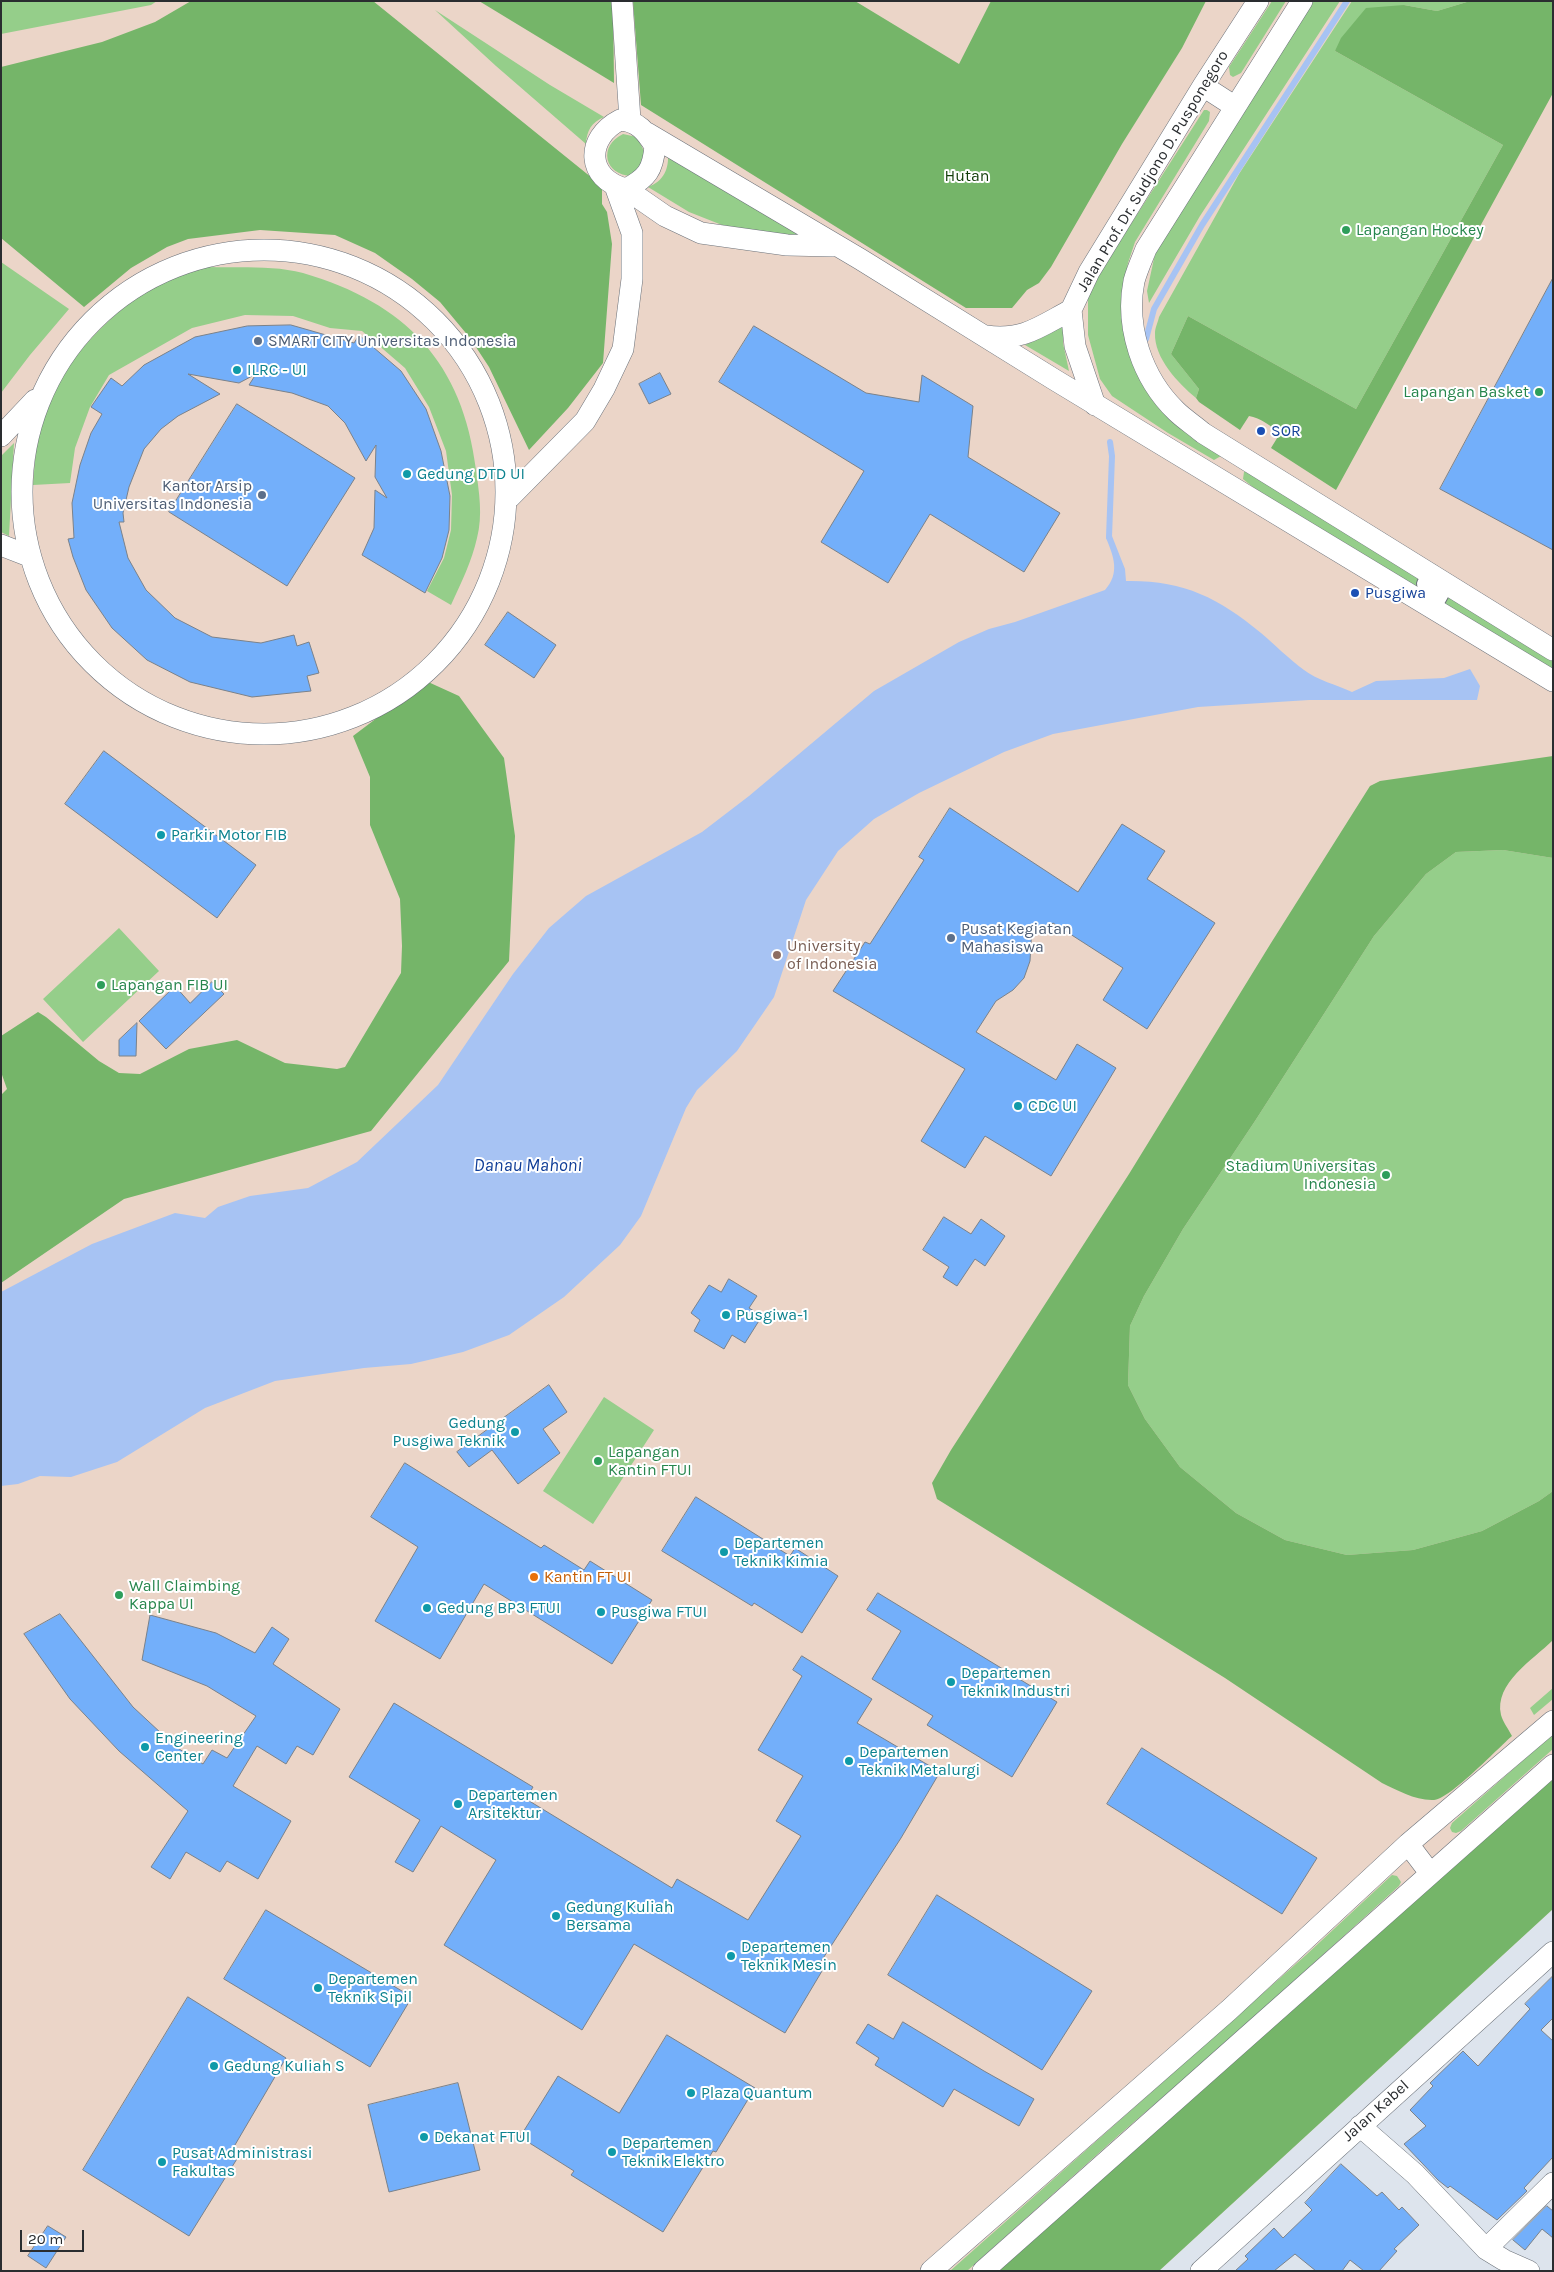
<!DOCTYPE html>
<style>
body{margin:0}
#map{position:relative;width:1554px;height:2272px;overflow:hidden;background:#dde4ed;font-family:Karla,sans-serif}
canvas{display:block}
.frame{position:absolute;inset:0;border:2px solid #2a2d30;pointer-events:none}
.scale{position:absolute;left:20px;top:2230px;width:64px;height:22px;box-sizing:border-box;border:2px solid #2a2d30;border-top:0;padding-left:6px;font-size:15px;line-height:18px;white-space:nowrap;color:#2a2d30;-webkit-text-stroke:4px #fff;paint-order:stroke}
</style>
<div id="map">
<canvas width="1554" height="2272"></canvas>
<div class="frame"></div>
<div class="scale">20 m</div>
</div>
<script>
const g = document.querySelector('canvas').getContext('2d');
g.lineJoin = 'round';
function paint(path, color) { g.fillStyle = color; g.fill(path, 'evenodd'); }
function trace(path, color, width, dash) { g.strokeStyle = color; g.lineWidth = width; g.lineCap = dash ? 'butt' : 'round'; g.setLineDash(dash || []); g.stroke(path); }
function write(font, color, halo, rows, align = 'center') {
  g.font = font + ' Karla,sans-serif'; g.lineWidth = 4; g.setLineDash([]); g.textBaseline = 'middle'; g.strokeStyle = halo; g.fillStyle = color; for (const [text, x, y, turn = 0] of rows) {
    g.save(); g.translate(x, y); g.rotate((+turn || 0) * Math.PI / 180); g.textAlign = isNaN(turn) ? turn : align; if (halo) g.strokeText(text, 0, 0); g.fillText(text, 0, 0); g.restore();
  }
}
const education = new Path2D(`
 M1,1H1553V1909L1159,2271H1Z`);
const green = new Path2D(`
 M1,1H157L151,5L1,34Z
 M1272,1H1286L1241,73L1233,77L1230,75L1229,67Z
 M1313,1H1340L1200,216L1149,303L1147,291L1155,254L1225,139Z
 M1352,1H1470L1437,11L1404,5L1335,51L1503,145L1356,409L1188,316L1171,354L1199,389L1196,398C1178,383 1154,358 1155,333C1155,328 1158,322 1159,317L1239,174Z
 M435,10L550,85L604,117C591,123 587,130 586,144L496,66Z
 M1204,110H1207L1210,112L1209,121L1135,242L1128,263L1121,299L1122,326L1129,352L1221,456L1214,460L1168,433L1112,396L1100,379L1088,335V299L1097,277Z
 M623,134L637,137L645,153V162L632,176C604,175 598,146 623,134Z
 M668,153L811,241L722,225L689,212L648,187C664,181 669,169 668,153Z
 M1,262L69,309L30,355L1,393Z
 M208,267C239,268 273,265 303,273C406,303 463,363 476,470C479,492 483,515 477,538C472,561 461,583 451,605L427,591L444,558L451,530L452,495L446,451L429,407L405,368L362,331L330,328L293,316L245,315L192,328L109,375L90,407L75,448L70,483L33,485C35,458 37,429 48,403C70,352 126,295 179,275C188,271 199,270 208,267Z
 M1063,326V343L1069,371L1025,345Z
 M14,443L9,536L1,532V456Z
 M1249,471L1553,657V669L1254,488L1243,479L1244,472Z
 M1503,850L1553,858V1491L1539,1501L1482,1531L1413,1550L1347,1555L1285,1540L1236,1513L1180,1467L1145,1419L1128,1385L1130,1326L1144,1296L1183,1229L1255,1121L1374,936L1426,874L1456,852Z
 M119,928L159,971L83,1042L43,999Z
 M604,1397L654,1430L593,1524L543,1491Z
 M1553,1688V1699L1534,1715L1530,1708Z
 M1553,1734V1749L1461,1831L1456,1833L1452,1832L1450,1828L1452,1823Z
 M1392,1875L1397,1876L1401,1882L1399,1886L1221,2047L1120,2134L967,2271H950L1306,1955Z`);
const forest = new Path2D(`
 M191,1H373L602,186V204L607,212L612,244L603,363L568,408L529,450L489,367L470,338L440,302L412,279L375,253L335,235L260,230L188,239L167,247L131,268L84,307L1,238V67L102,42L155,22Z
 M479,1H613L614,83Z
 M633,1H855L959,64L991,1H1206L1182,48L1122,144L1051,267L1039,283L1027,290L1012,308H966L641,105Z
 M1470,1H1553V93L1336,490L1271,448L1279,435C1273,426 1260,418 1249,416L1240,430L1199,402L1196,398L1199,389L1171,354L1188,316L1356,409L1503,145L1335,51L1341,38L1366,8L1404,5L1437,11Z
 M426,681L459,696L504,758L515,836L509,961L371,1131L124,1199L1,1283V1095L7,1089L1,1072V1036L38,1012L46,1017L99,1061L119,1073L140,1074L189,1049L237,1040L285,1063L337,1069L345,1067L401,973L402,946L400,899L370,825V777L353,736Z
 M1553,756V858L1503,850L1456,852L1426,874L1374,936L1255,1121L1183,1229L1144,1296L1130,1326L1128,1385L1145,1419L1180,1467L1236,1513L1285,1540L1347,1555L1413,1550L1482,1531L1539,1501L1553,1491V1640C1533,1660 1494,1683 1501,1715C1503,1722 1509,1730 1512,1736C1497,1749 1450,1799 1434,1800C1416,1801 1397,1790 1382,1783L1225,1678L937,1499L932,1483L951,1450L1129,1174L1271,943L1370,786L1380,781Z
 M1553,1777V1909L1159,2271H998Z`);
const water = new Path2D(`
 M1112,536L1125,569L1126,581C1182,580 1218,597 1261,633C1275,645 1289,659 1304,670C1317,680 1337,685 1352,692L1376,681L1444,678L1470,669L1480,686L1477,700H1309L1198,707L1053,734L1004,752L919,793L874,819L838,851L806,900L774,997L737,1051L697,1090L686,1108L641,1216L620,1245L564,1297L509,1335L463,1352L411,1364L364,1368L275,1381L205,1408L117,1462L71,1477L40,1476L18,1484L1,1486V1292L92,1244L175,1213L205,1218L218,1207L250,1196L308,1188L357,1162L438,1085L513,974L549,928L586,896L702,832L749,796L874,691L959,642L989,629L1015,622L1105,590C1120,573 1114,557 1106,538Z`);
const stream = new Path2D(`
 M1146,339L1154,309L1202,225L1347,1
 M1109,537L1112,456L1110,442`);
const building = new Path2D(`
 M1553,278V550L1440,489Z
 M291,325L354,343L359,335L401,371L426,409L441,451L450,496L449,530L442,558L425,593L362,555L374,528L375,490L387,498L375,477L376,445L366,461L345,423L328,406L292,393L249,385L256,374L239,383L188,374L220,394L178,416L161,429L144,449L129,487L123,513L124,522H119L128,558L146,590L175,618L212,637L261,643L294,635L297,646L309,642L319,673L307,676L311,691L252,697L190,682L147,660L112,628L86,590L73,557L68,539L74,538L72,503L80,465L91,433L102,414L91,407L111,378L122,386L144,365L195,337L247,326Z
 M754,326L866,393L919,402L922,375L973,406L968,457L1060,513L1024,572L930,514L888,583L821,542L864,471L719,382Z
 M660,373L671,394L649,404L639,384Z
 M237,404L355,478L287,586L169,512Z
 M508,612L556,645L534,678L485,645Z
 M104,751L256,865L217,918L65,804Z
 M950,808L1078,892L1122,824L1165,851L1147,879L1215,923L1147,1029L1103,1000L1123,968L1053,923L1045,934L1032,926L1030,961L1024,978L1013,990L996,1001L976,1032L1056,1080L1077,1044L1116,1068L1051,1176L985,1136L965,1168L921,1141L965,1069L833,991L865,942L870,944L924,860L919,857Z
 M212,982L224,994L166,1049L139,1021L175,986L190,1003Z
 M137,1023L136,1056H119V1040Z
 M944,1217L971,1234L981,1219L1005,1236L985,1266L975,1259L957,1286L943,1277L949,1267L923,1250Z
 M729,1279L757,1296L749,1308L762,1316L745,1343L732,1335L724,1349L694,1331L700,1320L691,1313L709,1285L721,1292Z
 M549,1385L567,1412L543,1429L560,1453L518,1484L492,1450L469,1467L457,1452Z
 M405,1463L541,1548L544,1545L584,1570L590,1561L652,1600L612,1664L484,1584L440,1659L375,1621L418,1547L371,1517Z
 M696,1497L790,1556L795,1548L838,1576L802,1633L754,1603L752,1606L662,1551Z
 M878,1593L1057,1702L1012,1777L927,1725L933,1716L872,1679L901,1631L867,1610Z
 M60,1614L133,1707L176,1747L203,1764L212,1750L227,1758L256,1716L207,1686L142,1660L150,1615L216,1633L255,1653L272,1627L289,1639L273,1664L340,1709L313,1755L297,1746L286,1764L257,1746L233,1786L291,1821L258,1879L227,1861L220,1872L186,1852L170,1879L151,1867L188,1811L119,1751L70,1699L24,1634Z
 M802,1656L872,1699L857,1723L940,1772L901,1838L820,1963L825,1966L785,2033L634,1944L582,2030L444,1945L496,1860L441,1826L413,1872L395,1862L420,1820L349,1777L394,1703L533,1787L526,1799L672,1888L677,1879L748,1920L801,1836L776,1821L803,1776L758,1750L802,1676L793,1670Z
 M1142,1748L1317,1858L1282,1914L1107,1804Z
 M937,1895L1092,1991L1042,2070L888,1975Z
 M266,1910L412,1997L370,2067L224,1979Z
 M1553,1976V2018L1541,2030L1553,2041V2157L1524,2188L1527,2191L1497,2220L1450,2186L1448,2188L1438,2180L1404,2144L1426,2126L1410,2110L1433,2086L1430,2083L1463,2051L1478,2066L1530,2009L1525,2004Z
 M188,1997L286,2058L232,2150L240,2154L189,2236L83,2170Z
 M903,2022L984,2071L1034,2099L1019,2126L954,2089L943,2107L875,2065L879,2058L856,2043L868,2024L893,2039Z
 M667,2035L755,2088L716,2152L713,2151L663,2232L571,2175L574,2171L520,2137L558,2076L619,2113Z
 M458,2083L480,2170L389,2192L368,2105Z
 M1341,2164L1377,2196L1382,2192L1399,2210L1402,2207L1419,2225L1394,2249L1397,2251L1379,2271H1364L1350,2260L1342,2271H1316L1295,2254L1274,2271H1235L1248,2259L1245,2256L1274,2228L1283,2238L1312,2210L1305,2203Z
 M1547,2206L1553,2211V2238L1542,2229L1525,2250L1513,2240Z
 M48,2226L66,2237L46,2268L28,2256Z`);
const pedestrian = new Path2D(`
 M1432,609L1441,593L1425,584L1432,573`);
const minor = new Path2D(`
 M622,1L630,120
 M1302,1L1146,249C1142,259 1137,270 1134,281C1125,327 1142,378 1176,411C1184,419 1194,425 1203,433L1553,650
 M1203,86L1234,106
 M620,120C638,121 646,132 655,146C653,170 647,178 626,189C586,179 585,138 620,120Z
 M647,133L860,259L1055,380L1553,681
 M626,189L665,216L701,233L787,245L833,246
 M22 492a242 242 0 1 1 484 0a242 242 0 1 1-484 0Z
 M986,336C1023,341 1039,327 1071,310
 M1095,405L1075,346L1071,310L1089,272L1203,86L1258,1
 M1,436L35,400
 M510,497L585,421L604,389L623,349L632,279V233L615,186
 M1,545L29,556
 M1408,1844L1430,1873
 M1360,2126L1415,2174L1486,2249L1504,2260L1529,2271
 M1486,2249L1553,2183
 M931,2271L1229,2010L1408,1844L1553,1721
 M983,2271L1553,1765
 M1201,2271L1553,1952`);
const markers = [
 [1346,230,5,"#2e9e5b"],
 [258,341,5,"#5c6f8a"],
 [237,370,5,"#0f9aa8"],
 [1539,392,5,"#2e9e5b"],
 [1261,431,5,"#1a4fb4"],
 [407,474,5,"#0f9aa8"],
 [262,495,5,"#5c6f8a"],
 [1355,593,5,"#1a4fb4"],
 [161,835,5,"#0f9aa8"],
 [951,938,5,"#5c6f8a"],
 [777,955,5,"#8d6e63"],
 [101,985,5,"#2e9e5b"],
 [1018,1106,5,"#0f9aa8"],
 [1386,1175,5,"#2e9e5b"],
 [726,1315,5,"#0f9aa8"],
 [515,1432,5,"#0f9aa8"],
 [598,1461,5,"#2e9e5b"],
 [724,1552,5,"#0f9aa8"],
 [534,1577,5,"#e8710a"],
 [119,1595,5,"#2e9e5b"],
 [427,1608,5,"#0f9aa8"],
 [601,1612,5,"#0f9aa8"],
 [951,1682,5,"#0f9aa8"],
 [145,1747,5,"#0f9aa8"],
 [849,1761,5,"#0f9aa8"],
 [458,1804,5,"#0f9aa8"],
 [556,1916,5,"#0f9aa8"],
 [731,1956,5,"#0f9aa8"],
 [318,1988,5,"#0f9aa8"],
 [214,2066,5,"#0f9aa8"],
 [691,2093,5,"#0f9aa8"],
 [424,2137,5,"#0f9aa8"],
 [612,2152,5,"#0f9aa8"],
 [162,2162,5,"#0f9aa8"]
];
const streetNames = [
 ["Jalan Prof. Dr. Sudjono D. Pusponegoro",1153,171,-59],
 ["Jalan Kabel",1376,2111,-42]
];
const parkNames = [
 ["Hutan",967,176]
];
const leisureNames = [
 ["Lapangan Hockey",1356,230],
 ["Lapangan Basket",1529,392,"right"],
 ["Lapangan FIB UI",111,985],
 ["Stadium Universitas",1376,1166,"right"],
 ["Indonesia",1376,1184,"right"],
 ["Lapangan",608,1452],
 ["Kantin FTUI",608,1470],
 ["Wall Claimbing",129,1586],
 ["Kappa UI",129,1604]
];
const serviceNames = [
 ["SMART CITY Universitas Indonesia",268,341],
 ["Kantor Arsip",252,486,"right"],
 ["Universitas Indonesia",252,504,"right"],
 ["Pusat Kegiatan",961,929],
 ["Mahasiswa",961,947]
];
const cultureNames = [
 ["ILRC - UI",247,370],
 ["Gedung DTD UI",417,474],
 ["Parkir Motor FIB",171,835],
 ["CDC UI",1028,1106],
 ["Pusgiwa-1",736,1315],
 ["Gedung",505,1423,"right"],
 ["Pusgiwa Teknik",505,1441,"right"],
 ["Departemen",734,1543],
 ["Teknik Kimia",734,1561],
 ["Gedung BP3 FTUI",437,1608],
 ["Pusgiwa FTUI",611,1612],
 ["Departemen",961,1673],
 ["Teknik Industri",961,1691],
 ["Engineering",155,1738],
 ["Center",155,1756],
 ["Departemen",859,1752],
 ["Teknik Metalurgi",859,1770],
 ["Departemen",468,1795],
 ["Arsitektur",468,1813],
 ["Gedung Kuliah",566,1907],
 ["Bersama",566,1925],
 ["Departemen",741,1947],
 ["Teknik Mesin",741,1965],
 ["Departemen",328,1979],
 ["Teknik Sipil",328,1997],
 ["Gedung Kuliah S",224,2066],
 ["Plaza Quantum",701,2093],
 ["Dekanat FTUI",434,2137],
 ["Departemen",622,2143],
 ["Teknik Elektro",622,2161],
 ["Pusat Administrasi",172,2153],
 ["Fakultas",172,2171]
];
const transitNames = [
 ["SOR",1271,431],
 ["Pusgiwa",1365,593]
];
const educationNames = [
 ["University",787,946],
 ["of Indonesia",787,964]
];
const foodNames = [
 ["Kantin FT UI",544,1577]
];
const waterNames = [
 ["Danau Mahoni",528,1166]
];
paint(education, '#ebd5c8');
paint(green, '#95ce8a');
paint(forest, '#75b569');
paint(water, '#a7c3f3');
trace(stream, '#a7c3f3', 6);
paint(building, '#73affa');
trace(building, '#7b828a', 1);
trace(pedestrian, '#6c727a', 18);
trace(minor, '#6c727a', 22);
trace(pedestrian, '#fff', 16);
trace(minor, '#fff', 21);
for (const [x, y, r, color] of markers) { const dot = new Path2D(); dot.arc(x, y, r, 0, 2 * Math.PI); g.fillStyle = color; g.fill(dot); trace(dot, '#fff', 2); }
write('16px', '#2a2d30', '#fff', streetNames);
write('16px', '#113d08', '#fff', parkNames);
write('16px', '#27864d', '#fff', leisureNames, 'left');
write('16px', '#4e5e75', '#fff', serviceNames, 'left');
write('16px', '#0d838f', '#fff', cultureNames, 'left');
write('16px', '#164399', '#fff', transitNames, 'left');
write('16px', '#785e54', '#fff', educationNames, 'left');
write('16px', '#c56008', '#fff', foodNames, 'left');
write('italic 18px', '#0f3d97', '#fff', waterNames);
</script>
